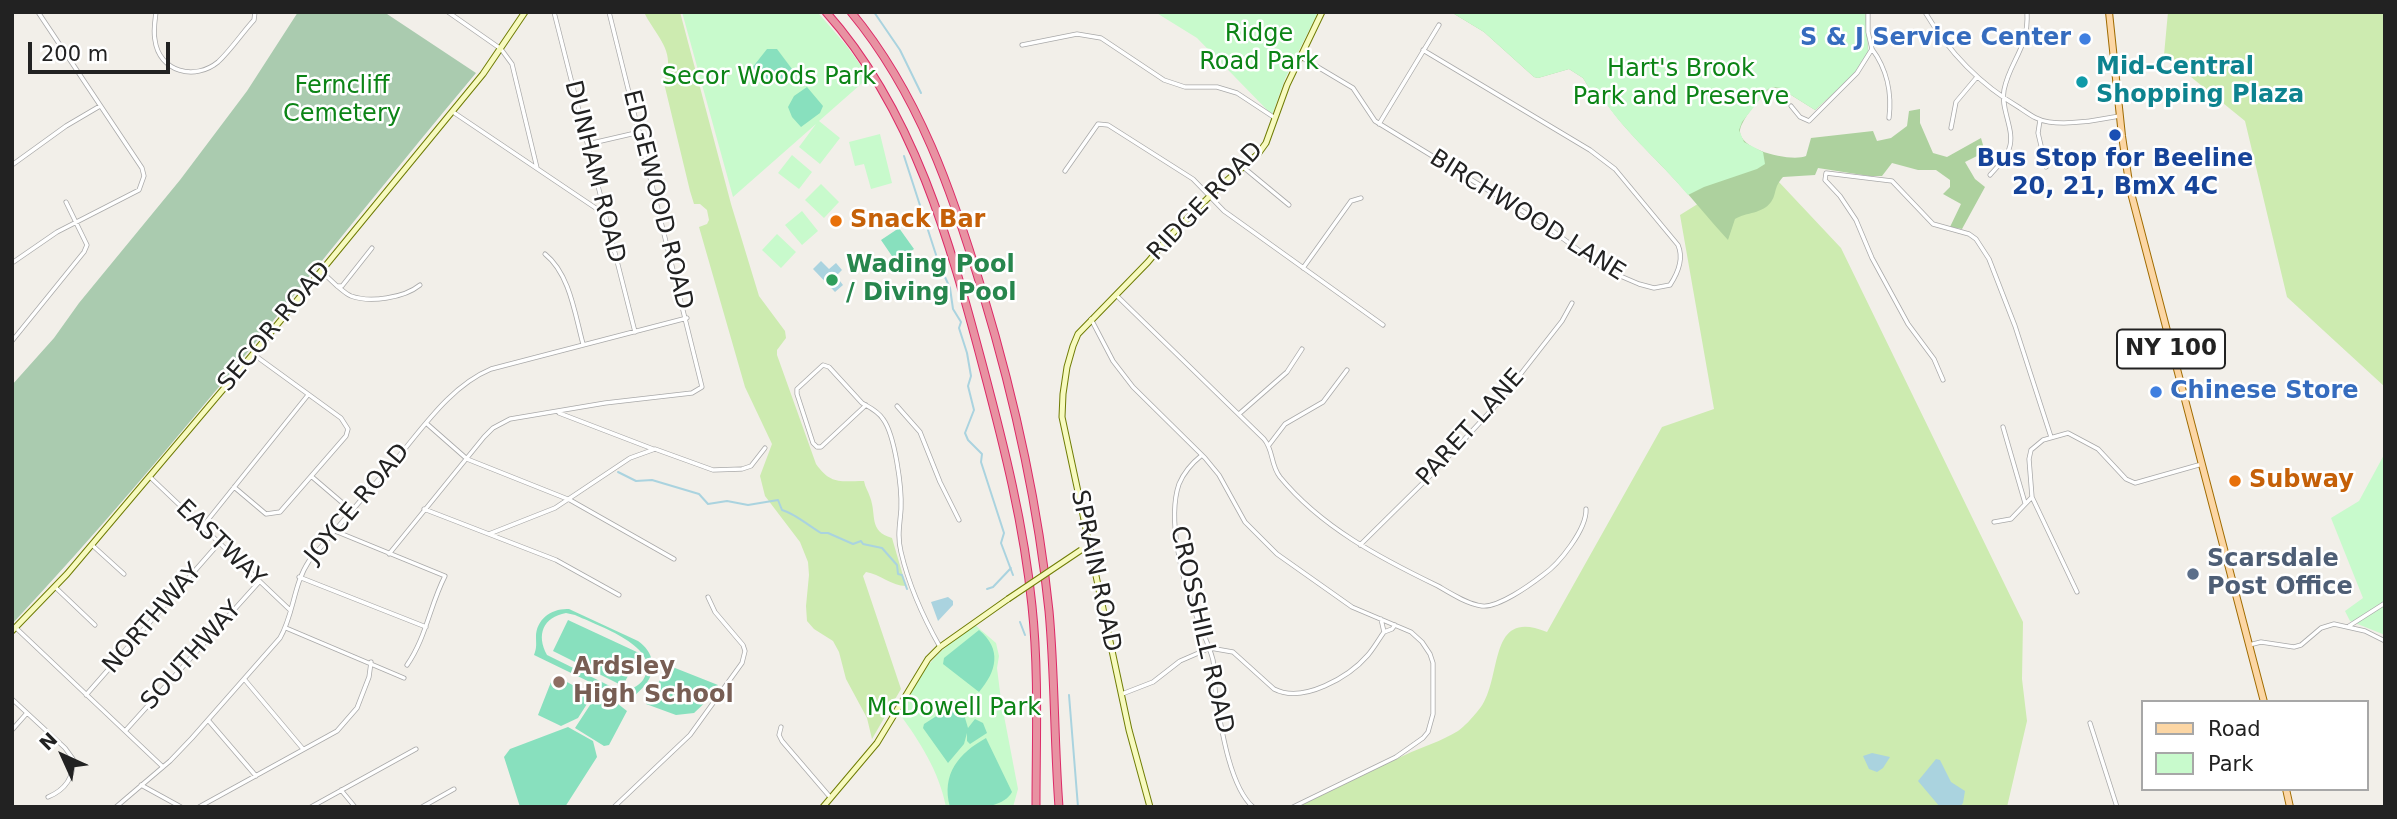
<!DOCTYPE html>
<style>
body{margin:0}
#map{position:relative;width:2397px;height:819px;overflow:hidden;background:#f2efe9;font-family:"DejaVu Sans",sans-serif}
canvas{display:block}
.frame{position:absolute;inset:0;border:14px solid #222;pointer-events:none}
.legend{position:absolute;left:2141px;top:700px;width:228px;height:91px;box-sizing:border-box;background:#fff;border:2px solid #a7a7a7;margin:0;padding:9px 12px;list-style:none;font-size:21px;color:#222}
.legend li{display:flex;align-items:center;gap:14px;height:35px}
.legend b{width:35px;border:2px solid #a7a7a7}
.north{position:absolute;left:28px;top:721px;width:70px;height:70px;-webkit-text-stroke:5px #fff;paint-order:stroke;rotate:315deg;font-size:19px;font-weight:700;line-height:28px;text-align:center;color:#222}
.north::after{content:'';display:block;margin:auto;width:24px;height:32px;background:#222;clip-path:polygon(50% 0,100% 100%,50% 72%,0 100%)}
.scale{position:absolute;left:28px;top:42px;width:142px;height:32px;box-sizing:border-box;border:4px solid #222;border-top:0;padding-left:9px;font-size:21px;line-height:24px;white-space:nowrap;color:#222;-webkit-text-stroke:5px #fff;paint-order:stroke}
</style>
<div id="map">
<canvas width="2397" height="819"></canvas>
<div class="frame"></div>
<ul class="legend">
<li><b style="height:9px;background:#fcd6a4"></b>Road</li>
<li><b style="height:19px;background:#c8facc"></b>Park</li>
</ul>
<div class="north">N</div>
<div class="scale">200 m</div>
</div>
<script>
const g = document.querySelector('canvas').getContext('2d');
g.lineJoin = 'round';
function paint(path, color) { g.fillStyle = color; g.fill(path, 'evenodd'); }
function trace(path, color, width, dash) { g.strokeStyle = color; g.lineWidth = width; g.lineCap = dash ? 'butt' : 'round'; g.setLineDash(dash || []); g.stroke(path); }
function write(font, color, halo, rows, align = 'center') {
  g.font = font + ' "DejaVu Sans",sans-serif'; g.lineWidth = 5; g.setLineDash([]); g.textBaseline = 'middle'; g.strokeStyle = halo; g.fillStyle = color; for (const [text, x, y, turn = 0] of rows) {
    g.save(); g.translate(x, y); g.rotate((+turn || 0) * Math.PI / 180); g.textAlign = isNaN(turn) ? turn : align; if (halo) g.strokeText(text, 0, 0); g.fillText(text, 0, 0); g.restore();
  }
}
const grass = new Path2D(`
 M644,12H680L731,204L759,296L785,331L786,338L777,350V355L816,464C831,485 840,481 864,481C865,487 868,491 870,497C877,515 868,531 892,538L906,586C891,586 880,574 866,572L863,576L901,689L872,739L867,718L846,679L839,652L833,641L814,629L807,621L806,606L809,575L808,562L800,542L765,496L760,476L772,444L745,387L699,227L707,224L709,220L707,210L700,204H694L690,191L664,83C664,77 668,72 668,66C670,45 652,30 644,12Z
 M2168,12H2385V387L2287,297L2245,121L2164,55Z
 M1762,164L1841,248L2023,622L2022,679L2027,721L2007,807H1293C1330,790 1367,772 1405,755C1422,747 1442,741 1458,731C1465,726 1472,718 1477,712C1505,683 1484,606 1547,632L1662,427L1714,409L1680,215Z`);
const forest = new Path2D(`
 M1451,12H1865L1868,52L1852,76L1815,110L1780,88H1770C1762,95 1739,122 1740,132C1741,151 1792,162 1806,156L1811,138L1873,131L1877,141L1891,138L1907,126L1909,111L1920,109V123L1933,153L1947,157L1981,138L1985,152L1965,162L1975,179L1985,187L1962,229L1950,227L1961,204L1943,194L1950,187V180L1936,170H1918L1892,163L1882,176H1869L1818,168L1815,175L1783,177C1773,188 1777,194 1771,202C1762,214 1747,212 1735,219L1728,240C1710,221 1695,201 1677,182C1649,151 1617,124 1596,87L1591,91L1583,78L1569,69L1538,78L1534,77L1484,32Z`);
const cemetery = new Path2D(`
 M298,12H384L476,73C322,257 176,449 12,624V385L54,338L79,303L180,180L247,91Z`);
const park = new Path2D(`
 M682,12H817L820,15L846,45L869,77L819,121L840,138L820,164L799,147L816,124L733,197Z
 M1155,12H1318L1285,79L1272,115L1197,38Z
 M1451,12H1865L1868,52L1862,63L1852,76L1815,110L1780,88L1774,87L1768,89L1742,122L1739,130L1744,142L1763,152L1765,164L1757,169L1704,187L1688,195C1658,158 1619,129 1596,87L1591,91L1583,78L1569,69L1538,78L1534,77L1484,32Z
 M880,134L892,183L871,189L864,164L855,166L849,142Z
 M792,155L812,172L799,189L778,173Z
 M821,184L839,202L824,218L805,200Z
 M802,211L818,231L802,245L785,225Z
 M777,234L796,252L781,268L762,250Z
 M2385,453V635L2350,621L2345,611L2363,598L2331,518L2359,501Z
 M975,625L996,643L999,656L997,668L1001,700L1018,789L1013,807H946C939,771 920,742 899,713C921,670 935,652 975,625Z`);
const pitch = new Path2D(`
 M767,49H777L792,69L784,78L770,81L752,68Z
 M807,87L823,106L820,113L801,127L792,117L788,107L794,96Z
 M899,228L914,249L896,262L881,240Z
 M569,609L638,641C653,651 658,670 645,685C640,692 635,693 631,702L534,655C537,647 536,645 536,637C536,619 552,608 569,609ZM566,613L575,615C596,625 666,648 643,680C637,688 628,691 618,690L547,655C536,635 543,617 566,613Z
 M568,620L639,653L623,686L553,651Z
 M979,630C1002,649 997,671 979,692L943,664L944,658Z
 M670,666L718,685L713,695L694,713L676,715L646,704L667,668Z
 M560,678L592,696L578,718L561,726L538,715L551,682Z
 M613,700L627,711L609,745L604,746L575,728L592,702Z
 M960,701L968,728L975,719L983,723L987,733L970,744L967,741V733L964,744L948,763L923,728L924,724Z
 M568,727L593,741L597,757L565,807H520L504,757L510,749Z
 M986,738L1012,792C1001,811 969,807 950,807C941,774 959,753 986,738Z`);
const water = new Path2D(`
 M821,261L829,269L836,263L842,270L836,276L843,285L835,292L813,269Z
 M948,597L953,601V605L938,621L931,602Z
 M1872,753L1890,757L1883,768L1877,772L1869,769L1863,756Z
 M1936,759L1940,760L1951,782L1965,791L1963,803L1960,807H1940L1918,781Z`);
const stream = new Path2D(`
 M874,12L900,50L921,93
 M904,156L939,264L950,288L953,309L961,322L959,328L967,353L971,376L968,386L974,410L965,433L968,440L982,454L981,462L1004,533L1001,543L1013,575
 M618,472L636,481L652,480L699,494L708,504L727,501L748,505L778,500L782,510C794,513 809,526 821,533H828L853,544L861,541L863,544L882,548L897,565L898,574L902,575L907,589
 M987,589L993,587L1011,568
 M1020,622L1025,635
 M1069,695L1078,807`);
const street = new Path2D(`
 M156,12C155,21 153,31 155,40C159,72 195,81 218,62C231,50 242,33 254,20L255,12
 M448,12L501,49L512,64L537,168
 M554,12L635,332
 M1925,12C1948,51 1981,85 2020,108C2029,114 2038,121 2049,122C2072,125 2097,120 2119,116
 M1022,45L1077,34L1101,38L1164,80L1185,87H1217L1237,93L1275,118
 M1872,49C1887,69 1892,94 1889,118
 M1301,57L1353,88L1375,121L1542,223L1604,269L1639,284L1654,288L1670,285C1678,273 1684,259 1678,245L1615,169L1590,150L1423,50
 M1791,106L1800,117L1809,121L1857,73L1872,49L1868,32V12
 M453,112L603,213
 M2040,120L2038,133L2046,167
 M1379,124L1439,25
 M1951,128L1956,102L1977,77
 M588,144L640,132
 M12,165L66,126L100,106
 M1243,167L1289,205
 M1065,171L1098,124L1108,125L1193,179L1224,211L1383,325
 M1990,175C1997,167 2006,159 2009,149C2016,131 2000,109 2004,90C2010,60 2029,49 2027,12
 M545,254C570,274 575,315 583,344
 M12,263L57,232L139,190L144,176L142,168L38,12
 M1303,268L1351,201L1361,198
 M321,271L337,286H342L372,248
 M337,286C341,289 346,294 351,296C370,303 404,298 420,285
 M1116,295L1264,439C1274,451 1270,464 1280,477C1321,527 1380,558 1438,586C1450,593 1467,604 1482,606C1498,608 1530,585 1543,575C1559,564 1587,529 1586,509
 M1091,319L1113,361L1133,387L1205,458L1219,475L1245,522L1277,554L1352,607L1411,632L1422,642L1430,654L1433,663V714L1428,732L1423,738L1396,757L1293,807
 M12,341L84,252L87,245L66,202
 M1943,380L1934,359L1908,324L1872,258L1856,220L1840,196L1825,180L1826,173L1892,181L1933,224L1969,234L1976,239L1989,259L2015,326L2051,437
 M866,405L821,447H817L813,443L797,394V389L823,365L829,367L862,403C869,407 878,411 883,419C895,435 902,488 901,509C900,524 897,536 901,552C909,586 923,617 940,647
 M897,406L920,432L940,482L959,520
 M559,413L653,449
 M1239,414L1287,372L1302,349
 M426,423L467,459L570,500L674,559
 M2003,427L2025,503
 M1269,445L1285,424L1323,402L1347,370
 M1202,455C1192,463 1184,472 1179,484C1167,519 1182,581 1196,615C1201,630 1209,644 1213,660C1215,672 1214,685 1216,697C1221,727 1230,787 1253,807
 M311,476L352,511
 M150,477L290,610
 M234,487L266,514L280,512L346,436L348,429L341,418L253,354
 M424,509L556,560L619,595
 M1994,522L2011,519L2032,497
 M203,526L308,395
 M335,531L445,576C430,605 426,638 407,665
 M489,534L555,508L630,458L655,449L713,470L742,469L751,466L765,448
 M92,545L124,574
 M1360,545L1433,473L1498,403L1562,321L1572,303
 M389,554L484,437L493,428L510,419L605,403L692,393L702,387L609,12
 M299,577L426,627
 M55,587L95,625
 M2077,592L2032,497L2029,459L2031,450L2043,440L2068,433L2098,449L2126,479L2135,483L2202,464
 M2349,626L2385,603
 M16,628L163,767
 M286,628L404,678
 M1384,632L1392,629L1395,625
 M2249,645L2261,642L2294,647L2301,645L2321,628L2334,624L2365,631L2385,641
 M245,680L303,749
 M1122,694L1153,682L1180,661L1210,648L1233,652L1274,689C1303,704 1349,677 1368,655C1374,648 1379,639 1384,632L1381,619
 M86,695L220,542
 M12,699L65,748L73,759C74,778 65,790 48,797
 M208,720L256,776
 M2090,723L2117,807
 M781,727L779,735L782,741L830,797
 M12,730L27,713
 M126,730L259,582
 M141,785L181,807
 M341,790L355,807
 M116,807L170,761L192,738L280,638C294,614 293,585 309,561C337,528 365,495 394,462C422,429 450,386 491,369L687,318
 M199,807L337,731L357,708L369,677L371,662
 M311,807L416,749
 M422,807L454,789
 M614,807L690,735L742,663L745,651L743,645L715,612L708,597`);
const secondary = new Path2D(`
 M12,631L67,574L253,354L483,74L525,12
 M823,807L877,743L928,659L940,647L1008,599
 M1150,807L1129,730L1062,417L1063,394L1067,367L1073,346L1078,334L1148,262L1168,238L1217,189L1258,154L1266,143L1287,85L1322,12`);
const primary = new Path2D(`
 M2109,12L2122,136L2130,189L2264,702
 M2286,789L2290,807`);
const highway = new Path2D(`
 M826,12C914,111 950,242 983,367C1004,446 1024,525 1032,606C1039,672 1036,740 1036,807
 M851,12C919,94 953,194 983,294C1014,397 1038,503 1049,611C1055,676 1054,741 1059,807`);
const secondaryBridge = new Path2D(`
 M1008,599L1081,550`);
const markers = [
 [2085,39,7,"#3f7fe0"],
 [2082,82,7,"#0f9aa8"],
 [2115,135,7,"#1a4fb4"],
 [836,221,7,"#e8710a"],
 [832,280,7,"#2e9e5b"],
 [2156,392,7,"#3f7fe0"],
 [2235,481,7,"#e8710a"],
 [2193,574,7,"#5c6f8a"],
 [559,682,7,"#8d6e63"]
];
const shields = [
 [2171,349,108]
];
const shieldNames = [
 ["NY 100",2171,349]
];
const parkNames = [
 ["Ridge",1259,35],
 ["Road Park",1259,63],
 ["Hart's Brook",1681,70],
 ["Park and Preserve",1681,98],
 ["Secor Woods Park",769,78],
 ["Ferncliff",342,87],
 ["Cemetery",342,115],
 ["McDowell Park",954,709]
];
const shopNames = [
 ["S & J Service Center",2071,39],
 ["Chinese Store",2170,392,"left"]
];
const cultureNames = [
 ["Mid-Central",2096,68],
 ["Shopping Plaza",2096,96]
];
const transitNames = [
 ["Bus Stop for Beeline",2115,160],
 ["20, 21, BmX 4C",2115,188]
];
const streetNames = [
 ["DUNHAM ROAD",594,172,76],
 ["EDGEWOOD ROAD",657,200,76],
 ["RIDGE ROAD",1206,202,-46],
 ["BIRCHWOOD LANE",1527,216,32],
 ["SECOR ROAD",275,327,-50],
 ["PARET LANE",1471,428,-48],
 ["JOYCE ROAD",358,504,-50],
 ["EASTWAY",220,544,44],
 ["SPRAIN ROAD",1095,571,78],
 ["NORTHWAY",153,619,-49],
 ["CROSSHILL ROAD",1201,630,77],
 ["SOUTHWAY",192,656,-48]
];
const foodNames = [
 ["Snack Bar",850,221],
 ["Subway",2249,481]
];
const leisureNames = [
 ["Wading Pool",846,266],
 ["/ Diving Pool",846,294]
];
const serviceNames = [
 ["Scarsdale",2207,560],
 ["Post Office",2207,588]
];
const educationNames = [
 ["Ardsley",573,668],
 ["High School",573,696]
];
paint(grass, '#cdebb0');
paint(forest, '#add19e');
paint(cemetery, '#aacbaf');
paint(park, '#c8facc');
paint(pitch, '#88e0be');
paint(water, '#aad3df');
trace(stream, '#aad3df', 2);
trace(street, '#a9a9a9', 5);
trace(secondary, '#707d05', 7);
trace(primary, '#a06b00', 8);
trace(highway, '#dc2a67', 9);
trace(street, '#fff', 3.5);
trace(secondary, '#f7fabf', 5);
trace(primary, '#fcd6a4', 6);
trace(highway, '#e892a2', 7);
trace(secondaryBridge, '#707d05', 7, []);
trace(secondaryBridge, '#f7fabf', 5);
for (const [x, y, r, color] of markers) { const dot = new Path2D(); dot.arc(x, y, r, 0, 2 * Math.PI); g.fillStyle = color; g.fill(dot); trace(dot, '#fff', 2.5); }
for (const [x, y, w] of shields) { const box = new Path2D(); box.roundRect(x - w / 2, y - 19.5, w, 39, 5); g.fillStyle = '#fff'; g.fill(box); trace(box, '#222', 2); }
write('bold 23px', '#222', null, shieldNames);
write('24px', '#0c8416', '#fff', parkNames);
write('bold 24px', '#366cbe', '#fff', shopNames, 'right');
write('bold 24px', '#0d838f', '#fff', cultureNames, 'left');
write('bold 24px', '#164399', '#fff', transitNames);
write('24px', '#222', '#fff', streetNames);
write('bold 24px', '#c56008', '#fff', foodNames, 'left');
write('bold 24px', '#27864d', '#fff', leisureNames, 'left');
write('bold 24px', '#4e5e75', '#fff', serviceNames, 'left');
write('bold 24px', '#785e54', '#fff', educationNames, 'left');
</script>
